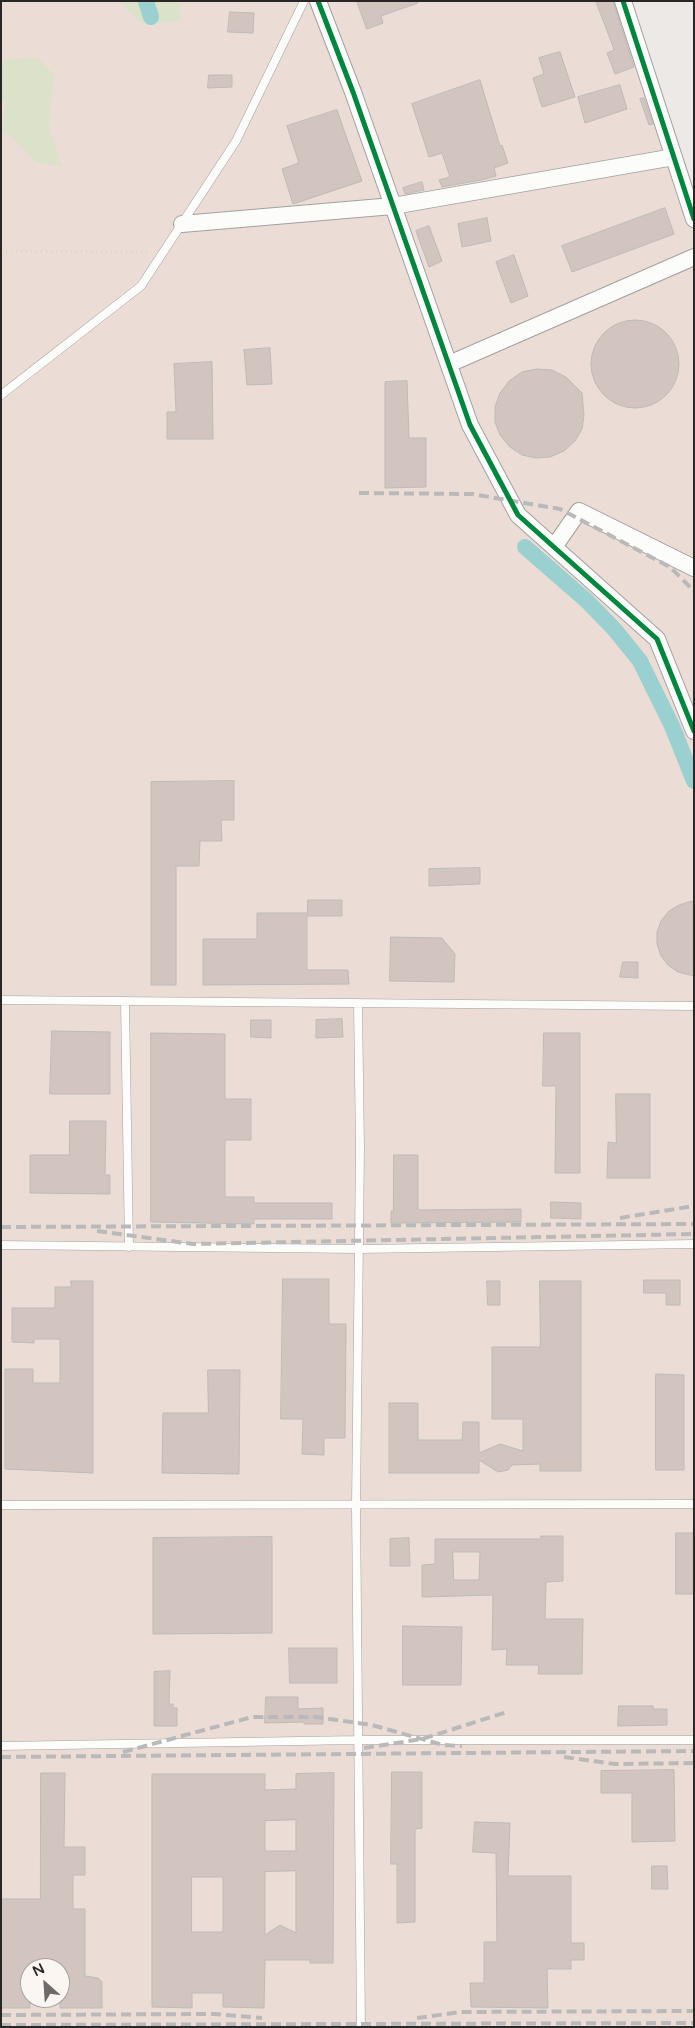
<!DOCTYPE html>
<style>
body{margin:0}
#map{position:relative;width:695px;height:2028px;overflow:hidden;background:#ede9e7;font-family:"Varela Round",sans-serif}
canvas{display:block}
.frame{position:absolute;inset:0;border:2px solid #292625;pointer-events:none}
.north{position:absolute;left:20px;top:1958px;width:50px;height:50px;box-sizing:border-box;background:#fcf6f3;border:1px solid #a8a3a1;border-radius:50%;rotate:334deg;font-size:14px;font-weight:700;line-height:20px;text-align:center;color:#292625}
.north::after{content:'';display:block;margin:auto;width:18px;height:22px;background:#6e6a69;clip-path:polygon(50% 0,100% 100%,50% 72%,0 100%)}
</style>
<div id="map">
<canvas width="695" height="2028"></canvas>
<div class="frame"></div>
<div class="north">N</div>
</div>
<script>
const g = document.querySelector('canvas').getContext('2d');
g.lineJoin = 'round';
function paint(path, color) { g.fillStyle = color; g.fill(path, 'evenodd'); }
function trace(path, color, width, dash) { g.strokeStyle = color; g.lineWidth = width; g.lineCap = dash ? 'butt' : 'round'; g.setLineDash(dash || []); g.stroke(path); }
const industrial = new Path2D(`
 M1,1H630L694,189V2027H1ZM30,1968H60V1998H30Z`);
const green = new Path2D(`
 M118,1H180V21L142,24Z
 M37,57L54,75L49,125L62,167L35,162L14,138L2,132L6,100L1,99V61Z`);
const canal = new Path2D(`
 M146,1L151,17
 M525,547L587,601L615,630L640,661L672,726L694,781`);
const building = new Path2D(`
 M357,1H417L418,3L381,16L383,23L367,29Z
 M596,1H613L634,67L615,74L607,53L614,50Z
 M230,12L254,13L253,33L228,32Z
 M560,52L575,97L542,107L533,78L544,74L539,58Z
 M209,75H232V87L208,88Z
 M480,80L500,146L502,145L508,163L494,168L496,176L481,180L442,187L439,180L450,177L442,153L429,157L412,104Z
 M620,85L627,109L585,123L578,97Z
 M644,98L653,124L649,125L640,99Z
 M337,110L362,181L293,204L282,169L299,163L287,126Z
 M422,182L424,190L405,194L403,188Z
 M665,208L674,234L572,272L562,246Z
 M487,218L491,241L462,247L458,224Z
 M429,226L442,261L429,267L416,231Z
 M514,255L528,296L511,303L496,262Z
 M591 364a44 44 0 1 1 88 0a44 44 0 1 1-88 0Z
 M270,348L272,384L247,385L244,350Z
 M212,362L213,439H167V412H176L174,364Z
 M537,369L552,370L566,377L582,393L584,415L582,429L575,441L564,451L550,457L536,458L522,455L510,447L500,435L495,422V407L500,393L509,381L522,372Z
 M407,381L409,438H426V487L385,488V382Z
 M234,781V820H221L222,841H200L199,866H176V985H151V782Z
 M480,868V884L429,886V869Z
 M308,900H342V916H307V970H348L349,984L203,985V939H257V913H307Z
 M694,901V976L678,972L668,965L661,956L657,944V932L661,921L669,911L679,905Z
 M391,937L442,938L455,954L454,982L390,981Z
 M623,962H638V978L620,977Z
 M342,1019L343,1037L316,1038V1020Z
 M251,1020H271V1038L251,1037Z
 M52,1031L110,1032V1094H50Z
 M151,1033L225,1034V1099H251V1140H225V1197H254V1203H332V1219H254V1224L151,1222Z
 M544,1033H580V1173H555L556,1086H543Z
 M616,1094H650V1178H607L608,1142L616,1143Z
 M70,1121H106L105,1175H110V1194L30,1193V1155H69Z
 M394,1155H418V1210L521,1209V1222L391,1223V1211H393Z
 M551,1202L581,1203V1219L551,1218Z
 M283,1279H329V1324H346L345,1438H324V1455L302,1454L303,1419H281Z
 M644,1280H680V1305H666V1293H644Z
 M71,1281H93V1473L5,1469V1369H33V1383H60V1339H34V1343L12,1342V1308H55V1287H71Z
 M487,1281H500V1305H488Z
 M540,1281H581V1471H540V1464L512,1465L508,1470L498,1472L479,1460V1473H389V1403H418V1440H462L463,1422H479V1453L500,1444L523,1451V1419H492V1347H540Z
 M208,1370H240L239,1474L162,1473L163,1413H208Z
 M656,1374L684,1375V1470H656Z
 M676,1533H694V1594H676Z
 M541,1536H563V1581L546,1582L545,1619H583L582,1674H538L539,1665H506L507,1649L492,1650L493,1595L422,1597V1565L435,1564V1539H541ZM453,1552H480L479,1580H454Z
 M272,1537V1633L153,1634V1538Z
 M409,1538L410,1566H390V1539Z
 M403,1626L462,1627L461,1685H403Z
 M289,1648H337V1683H290Z
 M170,1671L169,1704H173V1708H177V1726H154V1672Z
 M266,1697H298V1709L323,1708V1724H304V1722L265,1723Z
 M619,1706H653V1709H667V1725L618,1726Z
 M674,1770L675,1841L632,1842V1793H601V1771Z
 M392,1772H422V1828L415,1829V1922L397,1923V1864H391Z
 M41,1773H65L64,1847H85V1875H73V1909H85V1976L98,1978L102,1982V2008H60V1968H30V2008H1V1899H40Z
 M334,1773L333,1963H310V1960H265L264,2008L223,2007V1993H192V2008L152,2007V1774H265V1790L296,1789V1774ZM296,1820V1851H265V1821ZM296,1871V1933L280,1925L265,1935V1872ZM192,1877H223V1932H192Z
 M475,1822L510,1823L508,1876H571V1943H584V1960H571V1969H547L548,2008L471,2007L470,1983H484V1942H497L496,1853L473,1852Z
 M652,1866H667L668,1889H652Z`);
const path = new Path2D(`
 M1,251L150,252`);
const service = new Path2D(`
 M1,395L141,286L236,141L304,1
 M1,1000L694,1006
 M125,1001L129,1247
 M358,1003L360,1149L356,1505L361,2027
 M1,1245L359,1249L694,1244
 M1,1505L694,1504
 M1,1746L358,1740H694`);
const minor = new Path2D(`
 M318,1L353,92L470,425L518,515L657,639L694,731
 M623,1L694,219
 M182,224L393,206L674,157
 M449,364L694,257
 M554,547L579,511L694,568`);
const rail = new Path2D(`
 M359,493L472,494L560,509L670,567L694,591
 M620,1218L694,1206
 M1,1227L694,1224
 M97,1231L193,1244L694,1234
 M364,1748L422,1739L507,1712
 M123,1752L252,1717H316L372,1725L443,1745L462,1746
 M1,1757L694,1751
 M564,1757L615,1764L694,1763
 M1,2015L215,2014L262,2018
 M417,2018L461,2012L694,2011
 M1,2025L694,2023`);
const cycleway = new Path2D(`
 M318,1L353,92L470,425L518,515L657,639L694,731
 M623,1L694,219`);
paint(industrial, '#ebddd6');
paint(green, '#dce1c9');
trace(canal, '#9ad0cf', 16);
paint(building, '#d2c5bf');
trace(building, '#bdbbb9', 1);
trace(service, '#a3a1a0', 9);
trace(minor, '#a3a1a0', 18);
trace(path, '#d6d5d4', 3, [1, 4]);
trace(service, '#fcfcfb', 8);
trace(minor, '#fcfcfb', 16);
trace(rail, '#bab9b9', 4, [10, 5]);
trace(cycleway, '#00873e', 5);
</script>
